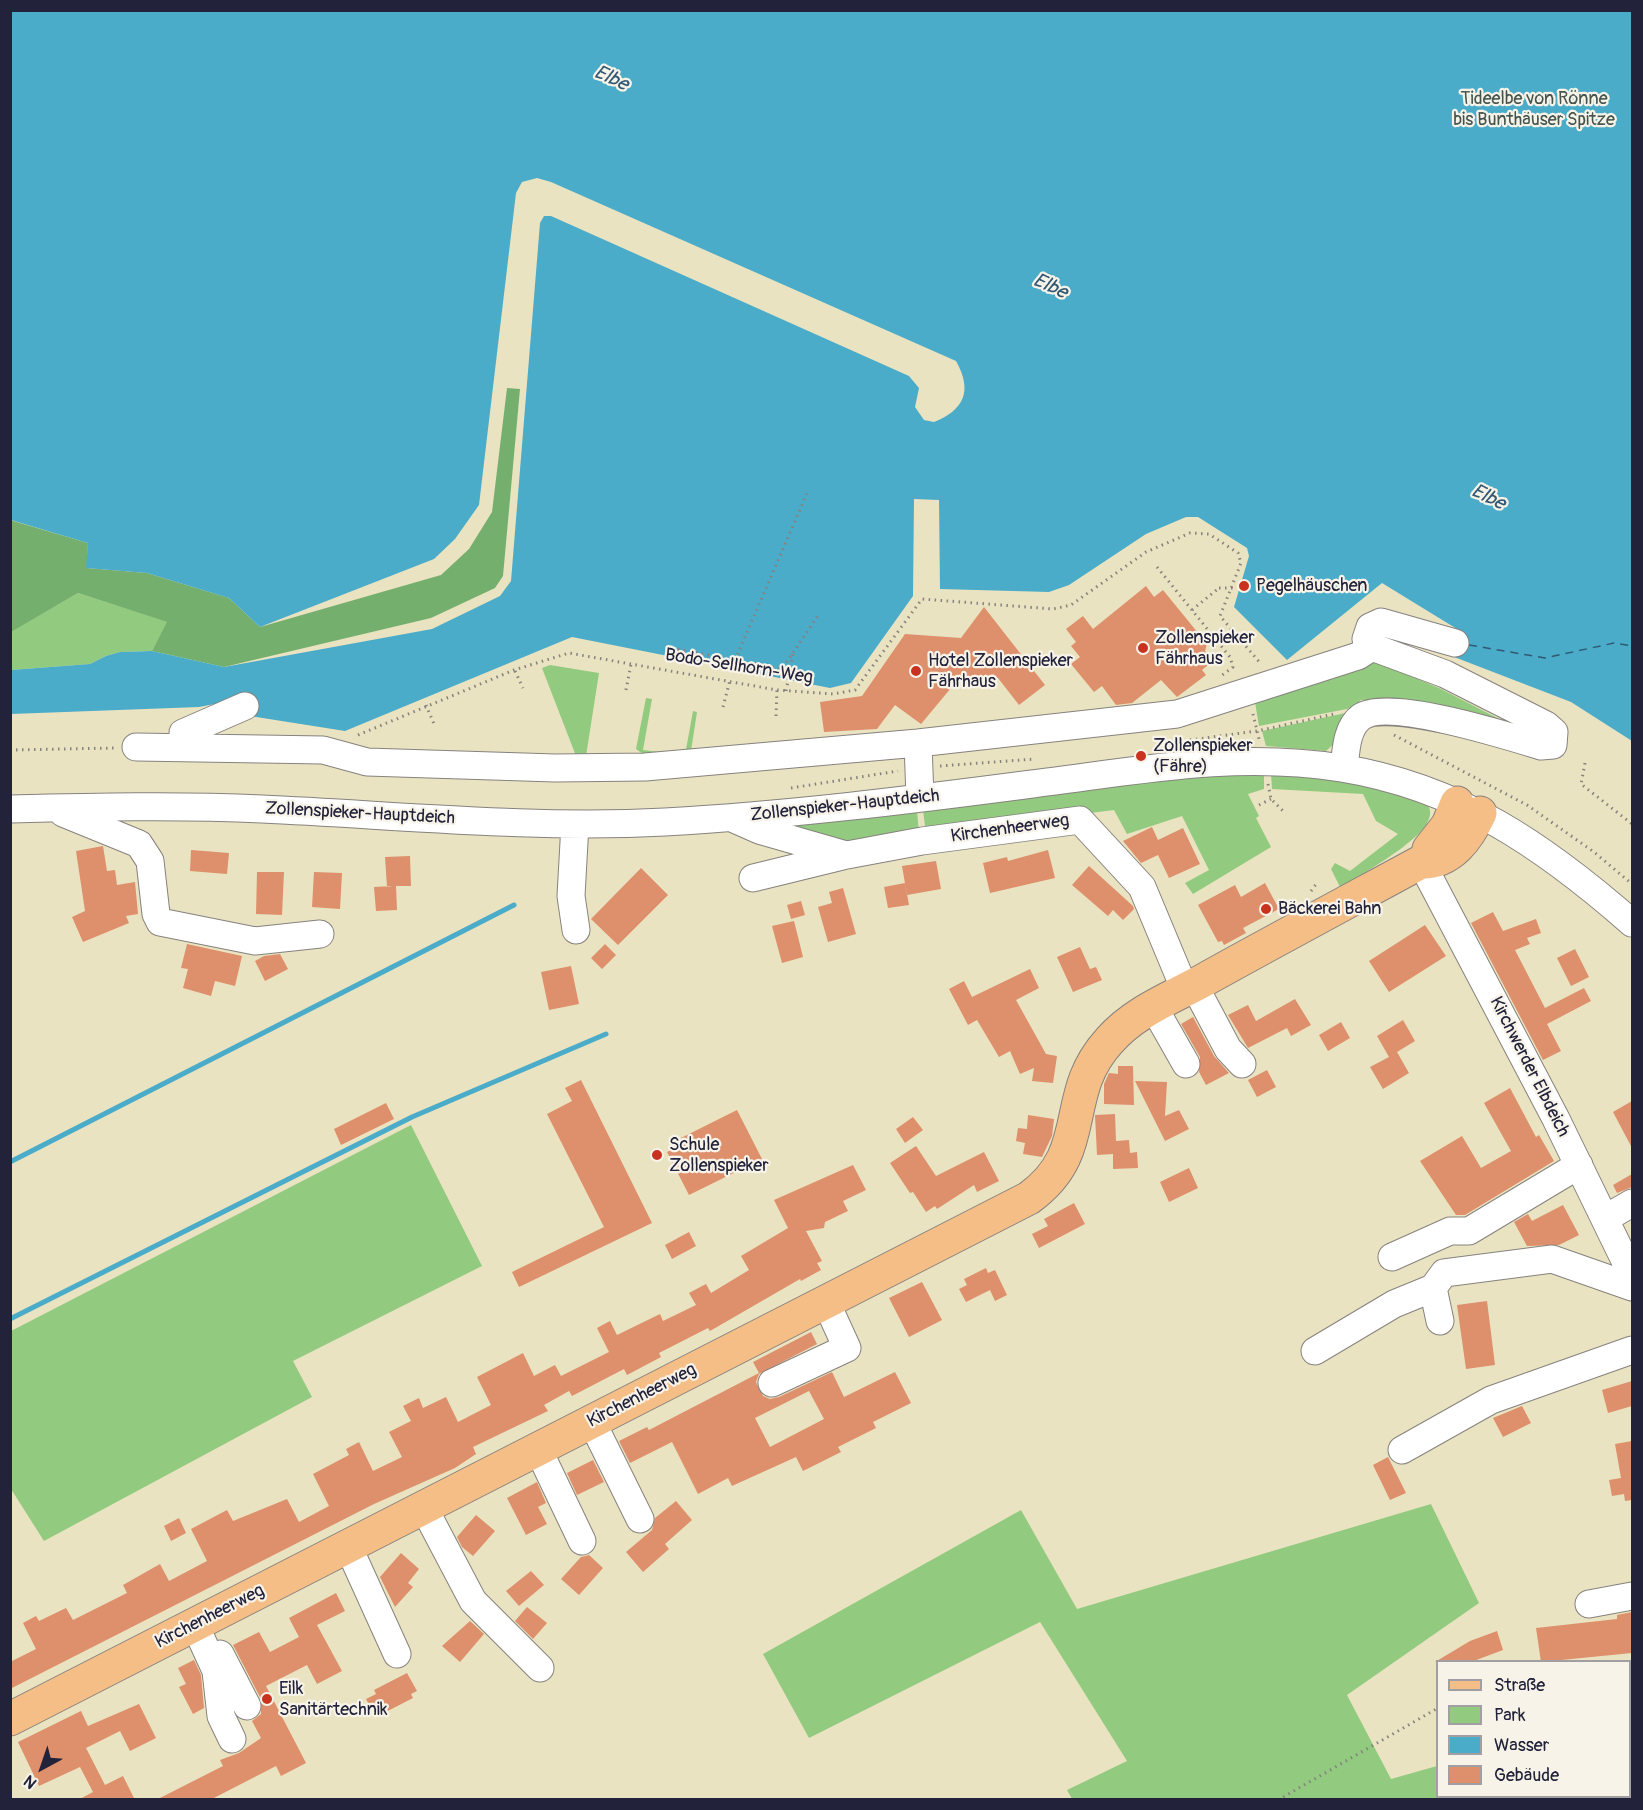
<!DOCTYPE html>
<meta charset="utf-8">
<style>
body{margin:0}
#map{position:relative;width:1643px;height:1810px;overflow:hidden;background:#eae3c1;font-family:Pangolin,sans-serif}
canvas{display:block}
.frame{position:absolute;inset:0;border:12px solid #22223b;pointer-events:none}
.legend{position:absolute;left:1436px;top:1660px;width:195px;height:138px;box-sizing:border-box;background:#f7f3e8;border:2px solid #a29fa3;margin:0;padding:8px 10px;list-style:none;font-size:18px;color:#22223b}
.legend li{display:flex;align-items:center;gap:12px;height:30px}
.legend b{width:30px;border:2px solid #a29fa3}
.north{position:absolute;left:12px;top:1738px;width:60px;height:60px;-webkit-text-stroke:4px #f7f3e8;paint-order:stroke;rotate:220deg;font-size:16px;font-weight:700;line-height:24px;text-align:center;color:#22223b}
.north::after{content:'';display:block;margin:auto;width:21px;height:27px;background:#22223b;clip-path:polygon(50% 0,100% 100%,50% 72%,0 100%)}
</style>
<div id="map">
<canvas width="1643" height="1810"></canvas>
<div class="frame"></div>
<ul class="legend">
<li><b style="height:8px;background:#f6be87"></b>Straße</li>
<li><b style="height:16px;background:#92cb7f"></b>Park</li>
<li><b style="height:16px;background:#4aacc9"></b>Wasser</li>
<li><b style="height:16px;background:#de8f6b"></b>Gebäude</li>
</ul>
<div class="north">N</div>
</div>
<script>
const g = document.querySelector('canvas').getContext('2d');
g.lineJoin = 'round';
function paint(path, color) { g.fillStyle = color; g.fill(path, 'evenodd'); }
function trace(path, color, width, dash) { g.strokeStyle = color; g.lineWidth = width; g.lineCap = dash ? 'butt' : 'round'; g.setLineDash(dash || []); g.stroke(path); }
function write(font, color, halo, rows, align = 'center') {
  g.font = font + ' Pangolin,sans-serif'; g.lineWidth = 4.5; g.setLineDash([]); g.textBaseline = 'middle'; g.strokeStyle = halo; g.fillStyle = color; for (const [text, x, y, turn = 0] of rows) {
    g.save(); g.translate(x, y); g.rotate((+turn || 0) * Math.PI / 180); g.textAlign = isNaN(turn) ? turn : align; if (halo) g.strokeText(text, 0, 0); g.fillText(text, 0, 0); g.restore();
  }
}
const green = new Path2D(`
 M78,593L168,622L152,651L120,652L106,656L90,664L11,670L10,632Z
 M1370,662L1379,663L1439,688L1509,724L1361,700L1352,708L1259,726L1255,702Z
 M550,665L599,673L586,756H576L542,668Z
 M646,698L652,699L643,750L685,755L693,711L697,712L691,751L711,754L710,756C686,757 653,764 636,749Z
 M1350,712L1336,742L1326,751L1266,746L1262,731Z
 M1264,772V789L1248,794L1259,816L1256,818L1271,847L1193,894L1185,883L1209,870L1182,816L1127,834L1114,810L926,834L923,810L1185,774Z
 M1271,773L1369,783L1427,804C1448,831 1358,873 1341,889L1331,869L1335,863L1350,871L1398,834L1376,821L1363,794L1272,789Z
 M917,810L919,834L859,845L768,824Z
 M411,1125L482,1266L293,1361L312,1397L44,1541L11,1489V1331Z
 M1431,1504L1479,1603L1347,1695L1391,1779L1437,1766L1438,1796H1546L1547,1799H1072L1067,1790L1127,1761L1040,1622L809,1738L763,1654L1021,1510L1077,1609Z`);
const forest = new Path2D(`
 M507,388L520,389L503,576L495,588L431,618L224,667L152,651L167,622L78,593L11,632L10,520L88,543L87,568L147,573L229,598L260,627L441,575L469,549L492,512Z`);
const water = new Path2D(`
 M10,11H1632V741L1571,702L1449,655L1457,629L1382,583L1287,660L1234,607L1249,556L1247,548L1198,517H1186L1146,534L1069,585L1049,592L940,589L939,500L914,499L913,596L851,683L830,688L572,637L345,731L250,716L241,699L199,707L11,714V670L90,664L106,656L120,652L152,651L224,667L432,629L500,596L511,581L540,223L544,216H551L909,376L919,388L915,407L924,420L934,422C964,410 973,391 956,361L551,182L537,178L522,182L516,193L479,505L455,539L434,559L260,627L229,598L147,573L86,568L88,543L11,520Z`);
const stream = new Path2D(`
 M10,1162L514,905
 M10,1319L412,1117L606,1034`);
const ferry = new Path2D(`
 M1469,645L1545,658L1614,643L1632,646`);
const building = new Path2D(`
 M1146,586L1154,597L1163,590L1207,644L1205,651L1213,661L1202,670L1206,675L1177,697L1161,680L1132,703L1116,705L1102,686L1094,692L1071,664L1080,657L1071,646L1076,642L1066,629L1083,616L1093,629Z
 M984,607L1045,685L1019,705L998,678L961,676L921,724L895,705L877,729L824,732L820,702L862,696L905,634L961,638Z
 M1152,827L1158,840L1183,828L1200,864L1169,878L1158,855L1141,863L1123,841Z
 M103,846L107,871L115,870L117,885L135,882L138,914L126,916L129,923L83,942L72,917L85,911L76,851Z
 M191,850L229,853L227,874L190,871Z
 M1048,850L1055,878L990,893L983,863L1007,857L1008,861Z
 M410,856L411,886H396L397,910L376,911L374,887L393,886L387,887L385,857Z
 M936,861L941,889L907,895L902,866Z
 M1089,866L1133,906L1134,909L1123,920L1113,910L1108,916L1072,885Z
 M641,868L668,895L618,945L591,919Z
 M257,872H284L282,915L256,914Z
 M314,872L342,873L340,909L312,907Z
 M905,883L909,905L888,908L884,887Z
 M1265,883L1279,909L1243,928L1246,933L1224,945L1222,941L1218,942L1198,905L1235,885L1241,897Z
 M843,888L856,934L828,942L818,907L832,903L829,892Z
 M801,901L805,915L791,919L787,905Z
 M1493,912L1503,931L1536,919L1541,933L1527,938L1530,944L1515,950L1545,1008L1584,988L1591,1001L1547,1024L1561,1051L1543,1060L1471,923Z
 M794,921L803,957L782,963L772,926Z
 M1425,925L1446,956L1389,992L1369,961Z
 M187,944L242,956L235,986L215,981L211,996L183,988L188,969L181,968Z
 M605,944L616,955L602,969L591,958Z
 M1080,947L1090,969L1096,967L1102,980L1073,992L1057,957Z
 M1575,949L1589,977L1571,986L1557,958Z
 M280,954L288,969L265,981L255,961L264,956Z
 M571,966L579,1004L549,1010L541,972Z
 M1030,969L1039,988L1016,1000L1046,1054L1057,1056L1053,1083L1032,1081L1034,1068L1020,1074L1010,1051L999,1057L977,1020L968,1025L949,989L964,981L972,997Z
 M1295,999L1311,1025L1291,1036L1287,1028L1248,1048L1228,1015L1248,1005L1256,1021Z
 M1193,1017L1214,1056L1229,1073L1206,1085L1199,1072L1200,1057L1181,1024Z
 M1403,1020L1415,1041L1397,1052L1409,1073L1383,1089L1370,1067L1389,1057L1377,1036Z
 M1341,1022L1350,1038L1328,1051L1319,1035Z
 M1118,1066H1133L1134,1105L1104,1104V1084L1109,1073L1118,1074Z
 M1267,1070L1276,1087L1257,1097L1248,1080Z
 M581,1080L652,1223L519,1287L512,1272L604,1227L547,1114L572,1101L565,1088Z
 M1135,1081L1167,1082L1165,1116L1179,1110L1189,1129L1165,1141Z
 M1510,1088L1536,1137L1539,1135L1554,1161L1465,1215H1456L1420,1161L1462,1136L1481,1168L1511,1151L1484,1103Z
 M1632,1101V1148L1613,1112Z
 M386,1103L394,1119L341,1145L334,1129Z
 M737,1110L762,1159L689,1195L667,1152L686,1143L681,1138Z
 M1115,1114L1116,1141L1129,1140L1130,1153L1137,1152L1138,1168L1113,1169V1154L1097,1155L1095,1115Z
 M1028,1115L1054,1119L1052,1136L1042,1157L1023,1154L1025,1143L1016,1141L1018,1128L1027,1129Z
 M913,1117L923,1130L905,1143L896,1129Z
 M916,1146L936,1176L984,1152L999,1181L977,1192L974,1185L937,1209L935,1206L926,1212L913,1192L910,1193L890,1163Z
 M853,1165L866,1190L843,1201L848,1211L825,1222L824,1228L806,1231L822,1261L817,1263L821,1270L801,1281L800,1279L710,1331L708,1328L659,1353L661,1357L627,1375L624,1369L572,1396L569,1391L544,1405L548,1411L473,1447L476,1454L455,1468L374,1504L10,1689V1662L36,1649L23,1623L36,1616L39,1621L66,1608L73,1620L127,1593L123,1585L160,1564L169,1581L207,1561L191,1529L227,1510L233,1521L287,1499L299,1522L329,1506L313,1474L349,1455L346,1449L359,1442L373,1471L402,1457L389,1432L411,1421L403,1406L419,1398L423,1408L446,1397L458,1422L491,1405L477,1377L523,1353L534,1376L555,1365L561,1376L609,1352L597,1328L610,1321L617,1335L660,1314L663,1321L696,1305L689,1293L706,1284L711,1293L749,1270L741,1256L788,1228L774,1200Z
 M1189,1168L1198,1188L1169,1202L1160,1182Z
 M1632,1174V1187L1617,1193L1613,1185Z
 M1074,1203L1085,1224L1039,1248L1032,1234L1048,1226L1044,1219Z
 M1563,1205L1579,1235L1559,1245L1527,1246L1514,1222L1528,1214L1532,1221Z
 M689,1232L696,1246L672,1259L665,1245Z
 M986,1268L988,1273L995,1270L1007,1295L995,1301L990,1290L966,1302L959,1289L967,1285L964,1279Z
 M922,1282L942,1320L909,1337L889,1298Z
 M1487,1301L1495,1365L1466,1369L1457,1305Z
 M811,1332L817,1344L759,1374L756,1382L763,1396L770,1399L779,1397L832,1372L844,1397L895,1372L911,1403L873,1422L876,1428L838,1447L841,1452L803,1471L796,1457L732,1486L728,1478L698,1494L672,1442L630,1463L619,1441L647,1427L649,1430L759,1373L753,1362ZM809,1391L824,1419L770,1447L755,1418Z
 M1632,1381V1406L1608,1413L1602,1390Z
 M1522,1406L1531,1423L1503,1437L1493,1418Z
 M1632,1441V1500L1625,1501L1624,1494L1612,1496L1609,1480L1621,1478L1615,1444Z
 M1388,1457L1406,1493L1390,1500L1373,1465Z
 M593,1460L604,1482L577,1495L567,1473Z
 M537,1482L546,1503L538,1507L547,1524L526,1535L507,1498Z
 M676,1501L692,1520L665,1544L669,1549L643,1572L626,1552L652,1530L655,1518Z
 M476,1515L495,1531L473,1556L462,1547L457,1537Z
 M179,1518L186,1533L171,1541L164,1526Z
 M401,1553L419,1569L408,1583L413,1587L395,1607L380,1577Z
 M589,1555L603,1568L579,1595L561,1579L581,1557Z
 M531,1571L544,1585L519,1606L506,1591Z
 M336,1593L345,1611L317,1625L342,1671L317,1684L307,1665L266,1686L306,1763L281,1776L276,1766L210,1800H156L223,1766L220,1760L239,1753L261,1738L252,1721L261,1714V1699L233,1645L259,1632L270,1652L299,1637L289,1618Z
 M527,1607L547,1623L533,1639L515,1621Z
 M1632,1612V1653L1541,1662L1536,1628L1617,1619V1615Z
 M470,1621L484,1634L460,1662L442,1646Z
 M1497,1631L1503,1650L1471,1662H1435L1470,1641Z
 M194,1660L201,1675L204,1708L193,1714L179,1687L186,1684L178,1668Z
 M407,1673L417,1691L411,1694L413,1698L376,1717L366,1699L376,1694L374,1690Z
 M139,1704L156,1738L130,1751L120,1731L86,1748L105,1785L123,1776L135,1800H78L93,1792L80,1767L39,1786L18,1742L81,1711L88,1726Z`);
const path = new Path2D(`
 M1157,567L1230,657L1233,667L1221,676
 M1192,610L1219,588
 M666,647L782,669L819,614
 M735,660L808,491
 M515,671L523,688
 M626,690L631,664
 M786,691L793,654
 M426,705L434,724
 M723,707L730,680
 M1253,714L1259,739
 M776,716L777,690
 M358,735L514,670L569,653L777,690L833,694L855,690L922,599L1053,609L1071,605L1146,552L1190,533L1209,534L1238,553L1241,563L1220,616L1261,664
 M1394,735L1527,805L1594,852L1632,884
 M1190,740L1257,731L1334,714
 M10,750L114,748
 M1585,763L1581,784L1632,824
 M940,766L1035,759
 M1268,784L1271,799L1283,811
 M791,788L898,771
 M1259,805L1271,799
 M1311,891L1317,883
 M1630,1671L1632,1670
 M1278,1800L1438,1708`);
const minor = new Path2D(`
 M918,743L920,798
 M136,747L323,750L367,762L555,768L645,767L918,743L1177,714L1358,656L1372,647
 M183,747V733L245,706
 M1344,768C1346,752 1346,728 1361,717C1388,698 1508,736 1541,746L1553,745L1554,732L1546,725L1445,674L1372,647L1366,639L1370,627L1381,622L1455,643
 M10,809C94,807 178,805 262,809C396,815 531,829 665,822C788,815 910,800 1032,784C1137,771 1235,751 1341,768C1459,787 1544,846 1632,923
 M63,813L139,844L150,861L156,914L160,922L255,941L320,934
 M734,819L759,830L846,855
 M575,824L571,896L576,930
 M1421,862L1556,1119L1632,1275
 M753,878L847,855L922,841L1080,820L1142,887L1185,990
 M1194,985L1228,1049L1242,1064
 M1153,1006L1186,1064
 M1606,1218L1632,1203
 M1392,1257L1450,1231H1469L1579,1165
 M1440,1321L1433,1288L1444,1273L1552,1259L1632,1287
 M1315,1351L1394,1304L1433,1288
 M772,1383L847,1348L826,1302
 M592,1422L640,1519
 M538,1449L582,1541
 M1402,1450L1491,1400L1632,1350
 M424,1508L473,1601L540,1668
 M348,1546L397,1654
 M1589,1604L1632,1596
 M195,1625L216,1671L221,1716L232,1739
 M220,1654L247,1706`);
const major = new Path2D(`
 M1429,849L1448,825L1457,803
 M10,1719L1029,1198C1094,1151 1059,1096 1109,1041C1134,1012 1171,998 1204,980C1276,940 1349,901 1421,862C1451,863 1468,838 1480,813`);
const pathBridge = new Path2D(`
 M1219,588H1237`);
const markers = [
 [1244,586,6,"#c8321e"],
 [1143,648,6,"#c8321e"],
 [916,671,6,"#c8321e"],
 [1141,756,6,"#c8321e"],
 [1266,909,6,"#c8321e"],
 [657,1155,6,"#c8321e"],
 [267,1699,6,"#c8321e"]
];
const parkNames = [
 ["Tideelbe von Rönne",1534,99],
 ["bis Bunthäuser Spitze",1534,120]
];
const poiNames = [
 ["Pegelhäuschen",1256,586],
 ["Zollenspieker",1155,638],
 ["Fährhaus",1155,659],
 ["Hotel Zollenspieker",928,661],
 ["Fährhaus",928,682],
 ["Zollenspieker",1153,746],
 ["(Fähre)",1153,767],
 ["Bäckerei Bahn",1278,909],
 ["Schule",669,1145],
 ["Zollenspieker",669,1166],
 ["Eilk",279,1689],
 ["Sanitärtechnik",279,1710]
];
const streetNames = [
 ["Bodo-Sellhorn-Weg",739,667,9],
 ["Zollenspieker-Hauptdeich",845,806,-6],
 ["Zollenspieker-Hauptdeich",360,814,3],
 ["Kirchenheerweg",1010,829,-8],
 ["Kirchwerder Elbdeich",1529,1067,63],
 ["Kirchenheerweg",642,1396,-27],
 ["Kirchenheerweg",210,1617,-27]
];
const waterNames = [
 ["Elbe",611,79,25],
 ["Elbe",1050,287,25],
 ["Elbe",1488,498,26]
];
paint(green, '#92cb7f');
paint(forest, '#75af6e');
paint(water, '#4aacc9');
trace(stream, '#4aacc9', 5);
trace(ferry, '#325974', 1.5, [8, 6]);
paint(building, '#de8f6b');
trace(minor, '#86827e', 29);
trace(major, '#86827e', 35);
trace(path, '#86827e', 3, [1.5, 4.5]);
trace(minor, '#fff', 27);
trace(major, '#f6be87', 33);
trace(pathBridge, '#86827e', 3, [1.5, 4.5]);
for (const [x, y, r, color] of markers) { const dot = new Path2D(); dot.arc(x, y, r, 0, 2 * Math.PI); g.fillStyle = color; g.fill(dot); trace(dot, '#f7f3e8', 2); }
write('18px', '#44554f', '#f7f3e8', parkNames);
write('18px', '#22223b', '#f7f3e8', poiNames, 'left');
write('18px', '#22223b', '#f7f3e8', streetNames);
write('italic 20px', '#325974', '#f7f3e8', waterNames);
</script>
